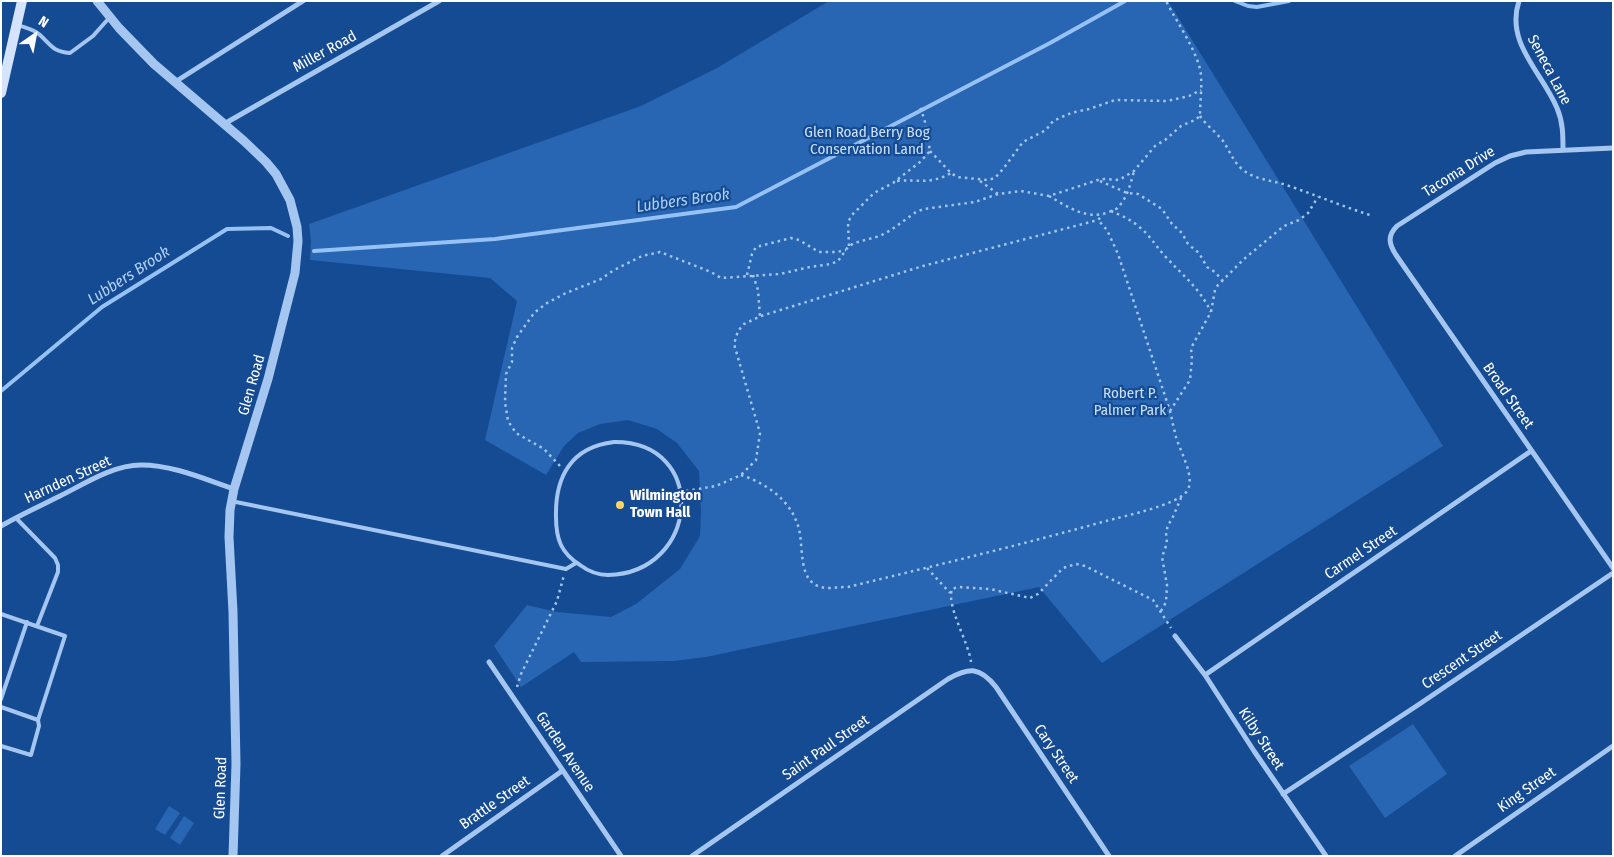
<!DOCTYPE html>
<style>
body{margin:0}
#map{position:relative;width:1614px;height:857px;overflow:hidden;background:#154b93;font-family:"Fira Sans Condensed",sans-serif}
canvas{display:block}
.frame{position:absolute;inset:0;border:2px solid #fff;pointer-events:none}
.north{position:absolute;left:10px;top:10px;width:50px;height:50px;-webkit-text-stroke:4px #154b93;paint-order:stroke;rotate:33deg;font-size:14px;font-weight:700;line-height:20px;text-align:center;color:#fff}
.north::after{content:'';display:block;margin:auto;width:18px;height:22px;background:#fff;clip-path:polygon(50% 0,100% 100%,50% 72%,0 100%)}
</style>
<div id="map">
<canvas width="1614" height="857"></canvas>
<div class="frame"></div>
<div class="north">N</div>
</div>
<script>
const g = document.querySelector('canvas').getContext('2d');
g.lineJoin = 'round';
function paint(path, color) { g.fillStyle = color; g.fill(path, 'evenodd'); }
function trace(path, color, width, dash) { g.strokeStyle = color; g.lineWidth = width; g.lineCap = dash ? 'butt' : 'round'; g.setLineDash(dash || []); g.stroke(path); }
function write(font, color, halo, rows, align = 'center') {
  g.font = font + ' "Fira Sans Condensed",sans-serif'; g.lineWidth = 4.5; g.setLineDash([]); g.textBaseline = 'middle'; g.strokeStyle = halo; g.fillStyle = color; for (const [text, x, y, turn = 0] of rows) {
    g.save(); g.translate(x, y); g.rotate((+turn || 0) * Math.PI / 180); g.textAlign = isNaN(turn) ? turn : align; if (halo) g.strokeText(text, 0, 0); g.fillText(text, 0, 0); g.restore();
  }
}
const green = new Path2D(`
 M829,1H1168L1443,446L1102,663L1039,587L706,657L674,661L581,662L574,652L521,687L494,646L527,605L557,612L611,617L636,604L680,569L700,536L701,511L699,471L677,443L657,429L628,420L600,424L578,433L564,446L546,475L485,440L517,301L490,278L310,260L311,240L309,224L641,106L717,68Z
 M1413,724L1447,774L1385,818L1349,766Z
 M169,806L180,813L165,835L155,829Z
 M184,816L194,823L180,845L170,838Z`);
const stream = new Path2D(`
 M1235,1L1248,6L1257,7L1289,1
 M314,251L495,239L736,207L1050,43L1125,1
 M1,391L102,307L227,229L271,228L288,236`);
const path = new Path2D(`
 M1200,116C1206,125 1216,132 1223,141C1230,151 1233,162 1243,170C1256,180 1271,180 1286,185C1316,195 1344,207 1373,216
 M930,151L951,173L957,177L988,180L995,178L1003,169L1023,142L1046,130L1053,121L1071,113L1089,109L1115,100L1167,101L1189,96L1201,90
 M897,181C918,179 930,185 951,173
 M980,181L998,194
 M1100,181L1127,193L1138,194L1162,209L1172,224L1182,233L1188,244L1199,253L1207,267L1215,272L1223,281
 M1049,196C1068,207 1089,222 1111,211C1114,210 1117,209 1118,207C1127,199 1131,182 1134,171
 M1111,211C1120,215 1130,219 1138,226C1149,234 1155,245 1164,255C1182,275 1199,287 1211,312
 M849,246L848,222L852,215L874,193L893,183L920,162L930,151L925,122L920,106
 M747,275L752,254L756,247L791,238L799,240L819,252H837L846,250
 M753,275L758,290L760,317
 M1170,411L1190,380L1192,359L1191,348L1211,312L1215,290L1218,285L1244,259L1284,226L1299,220L1308,213L1318,197
 M560,466L544,449L516,433L508,421L505,402L506,374L512,362V348L517,337L534,313L547,303L566,293L601,279L614,270L642,256L660,252L711,272L721,278L780,274L810,267L831,264L838,261L848,247L854,243L880,236L891,230L916,212L924,209L975,202L998,194L1021,191L1049,196L1098,180L1104,179L1119,180L1134,171L1155,146L1165,140L1181,126L1195,120L1200,116C1200,103 1202,89 1201,76C1200,55 1176,21 1166,1
 M741,475C765,483 788,498 797,523C806,544 794,587 828,588C835,588 841,587 848,587C934,566 1020,545 1106,521C1124,516 1178,505 1187,491C1196,478 1180,451 1176,437C1174,429 1172,420 1170,411L1118,254L1107,230L1098,220
 M686,491L716,486L741,475L756,460L760,433L734,344L738,331L744,324L761,316L923,266L1098,220L1103,215
 M927,568L950,593
 M1161,611L1166,602L1167,585L1162,557L1167,543L1166,533L1168,525L1172,519L1181,498
 M971,662C969,643 946,606 952,589L958,587L990,589L1030,598L1038,594L1063,568L1076,564L1085,566L1153,600L1171,628
 M517,687L521,674L557,601L564,575`);
const service = new Path2D(`
 M18,25C26,28 34,29 40,35C52,46 52,51 70,53L93,36L110,17
 M614,442C709,441 700,573 608,575C597,575 588,571 580,565C561,553 556,539 556,517C555,477 571,447 614,442Z
 M231,501L566,569L576,563
 M16,518L55,558L58,565V572L37,626
 M1,614L65,636L38,720L1,707
 M1,699L27,622
 M1,746L31,755L39,726L38,720`);
const minor = new Path2D(`
 M1519,1C1505,43 1542,72 1557,108C1563,122 1563,135 1563,150
 M175,82L303,1
 M224,124L439,1
 M1613,148L1526,152L1510,156L1495,163L1397,226C1387,236 1389,244 1396,255L1613,568
 M1,526C20,515 40,506 60,496C84,484 113,465 141,465C173,465 204,479 234,489
 M1175,636L1205,675L1254,751L1326,856
 M489,662L621,856
 M1205,675L1531,451
 M1283,794L1421,703L1613,573
 M442,856L562,771
 M692,856L948,679C970,667 980,667 996,687L1109,856
 M1455,856L1613,746`);
const tertiary = new Path2D(`
 M97,1L119,28L154,64L244,141L266,162L276,174L290,200L297,227L298,241L295,273L268,379L234,489L230,510L229,537L233,612L236,764L233,856`);
const secondary = new Path2D(`
 M1,93L22,1`);
const markers = [
 [620,505,5,"#ffd364"]
];
const streetNames = [
 ["Miller Road",325,52,-29],
 ["Seneca Lane",1549,70,62],
 ["Tacoma Drive",1459,172,-32],
 ["Glen Road",252,385,-74],
 ["Broad Street",1508,396,55],
 ["Harnden Street",68,480,-25],
 ["Carmel Street",1361,553,-34],
 ["Crescent Street",1462,660,-34],
 ["Kilby Street",1261,739,57],
 ["Saint Paul Street",826,748,-35],
 ["Garden Avenue",565,752,56],
 ["Cary Street",1056,754,56],
 ["Glen Road",221,788,-88],
 ["King Street",1527,790,-35],
 ["Brattle Street",495,803,-35]
];
const parkNames = [
 ["Glen Road Berry Bog",867,133],
 ["Conservation Land",867,150],
 ["Robert P.",1130,394],
 ["Palmer Park",1130,411]
];
const poiNames = [
 ["Wilmington",630,496],
 ["Town Hall",630,513]
];
const waterNames = [
 ["Lubbers Brook",683,201,-8],
 ["Lubbers Brook",129,276,-33]
];
paint(green, '#2865b2');
trace(stream, '#96c1f4', 4);
trace(path, '#a4c6f1', 2.5, [2.5, 4]);
trace(service, '#a4c6f1', 4);
trace(minor, '#a4c6f1', 5);
trace(tertiary, '#a4c6f1', 9);
trace(secondary, '#d3e4fc', 10);
for (const [x, y, r, color] of markers) { const dot = new Path2D(); dot.arc(x, y, r, 0, 2 * Math.PI); g.fillStyle = color; g.fill(dot); trace(dot, '#154b93', 2); }
write('15px', '#fff', '#154b93', streetNames);
write('15px', '#cbe1fc', '#154b93', parkNames);
write('bold 15px', '#fff', '#154b93', poiNames, 'left');
write('italic 16px', '#b0d0f8', '#154b93', waterNames);
</script>
